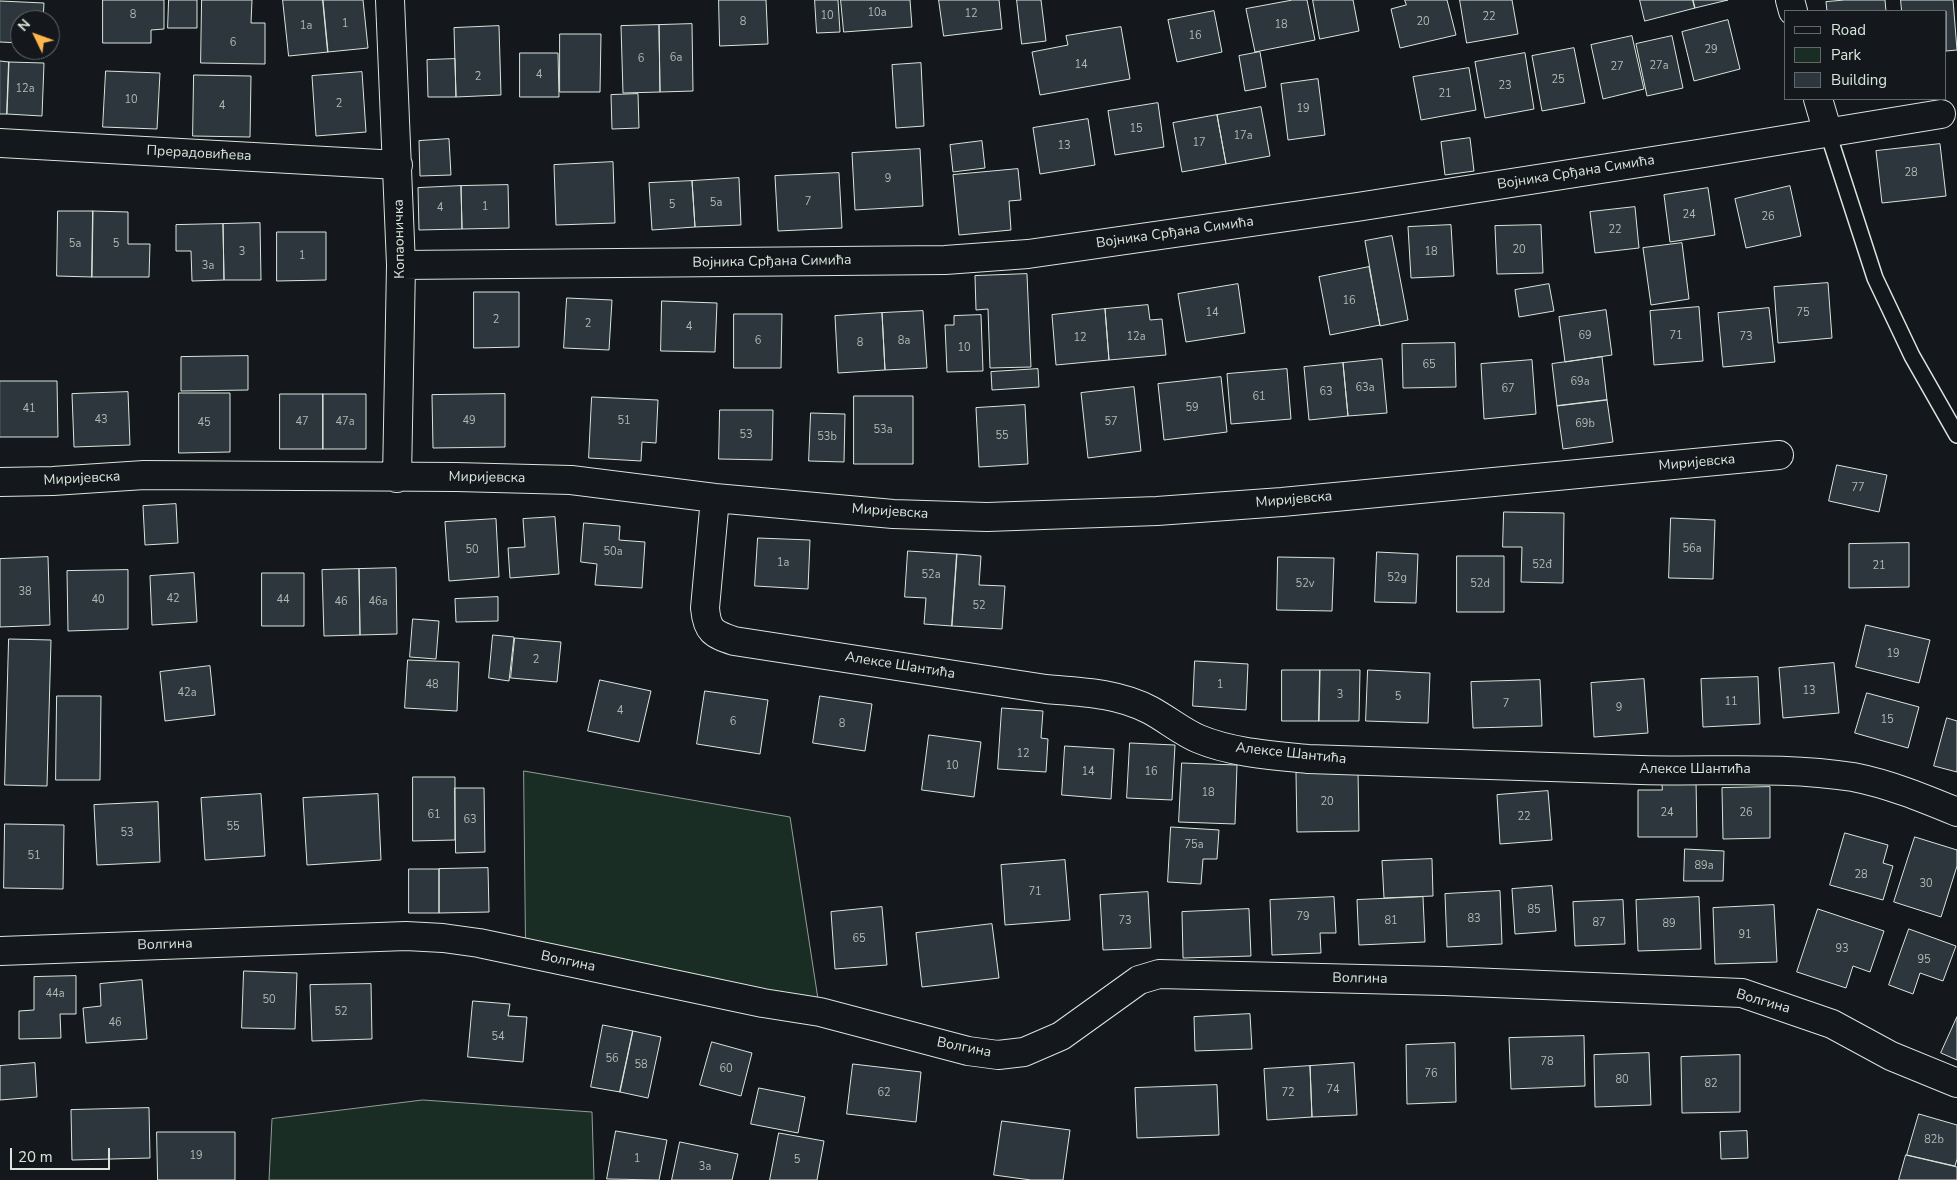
<!DOCTYPE html>
<meta charset="utf-8">
<style>
body{margin:0}
#map{position:relative;width:1957px;height:1180px;overflow:hidden;background:#14181c;font-family:"Nunito Sans",sans-serif}
canvas{display:block}
.legend{position:absolute;left:1784px;top:10px;width:162px;height:90px;box-sizing:border-box;background:#14181c;border:1px solid #626a69;margin:0;padding:6px 9px;list-style:none;font-size:15px;color:#d8e6dc}
.legend li{display:flex;align-items:center;gap:10px;height:25px}
.legend b{width:25px;border:1px solid #626a69}
.north{position:absolute;left:10px;top:10px;width:50px;height:50px;box-sizing:border-box;background:#14181c;border:1px solid #626a69;border-radius:50%;rotate:312deg;font-size:14px;font-weight:700;line-height:20px;text-align:center;color:#d8e6dc}
.north::after{content:'';display:block;margin:auto;width:18px;height:22px;background:#ffb74d;clip-path:polygon(50% 0,100% 100%,50% 72%,0 100%)}
.scale{position:absolute;left:10px;top:1148px;width:100px;height:22px;box-sizing:border-box;border:2px solid #d8e6dc;border-top:0;padding-left:6px;font-size:15px;line-height:18px;white-space:nowrap;color:#d8e6dc;-webkit-text-stroke:4px #14181c;paint-order:stroke}
</style>
<div id="map">
<canvas width="1957" height="1180"></canvas>
<ul class="legend">
<li><b style="height:6px;background:#14181c"></b>Road</li>
<li><b style="height:14px;background:#1a2d24"></b>Park</li>
<li><b style="height:14px;background:#2c363c"></b>Building</li>
</ul>
<div class="north">N</div>
<div class="scale">20 m</div>
</div>
<script>
const g = document.querySelector('canvas').getContext('2d');
g.lineJoin = 'round';
function paint(path, color) { g.fillStyle = color; g.fill(path, 'evenodd'); }
function trace(path, color, width, dash) { g.strokeStyle = color; g.lineWidth = width; g.lineCap = dash ? 'butt' : 'round'; g.setLineDash(dash || []); g.stroke(path); }
function write(font, color, halo, rows, align = 'center') {
  g.font = font + ' "Nunito Sans",sans-serif'; g.lineWidth = 4; g.setLineDash([]); g.textBaseline = 'middle'; g.strokeStyle = halo; g.fillStyle = color; for (const [text, x, y, turn = 0] of rows) {
    g.save(); g.translate(x, y); g.rotate((+turn || 0) * Math.PI / 180); g.textAlign = isNaN(turn) ? turn : align; if (halo) g.strokeText(text, 0, 0); g.fillText(text, 0, 0); g.restore();
  }
}
const green = new Path2D(`
 M524,771L790,817L820,1012L526,953Z
 M423,1100L592,1112L594,1180H269L272,1119Z`);
const building = new Path2D(`
 M103,0H164V29L151,30V43H103Z
 M169,0H197V28H168Z
 M202,0H252L251,23H265V64L201,63Z
 M283,0H323L328,52L289,56Z
 M323,0H363L368,48L328,52Z
 M719,0H766L768,44L720,46Z
 M815,0H838L840,32L817,33Z
 M841,0H910L912,27L844,32Z
 M939,0H999L1002,29L944,36Z
 M1017,0H1041L1046,41L1022,44Z
 M1293,0H1307L1315,40L1255,52L1246,9Z
 M1313,0H1353L1359,31L1320,39Z
 M1405,0H1447L1456,35L1400,48L1391,9L1406,5Z
 M1460,0H1512L1518,34L1467,43Z
 M1640,0H1693L1695,8L1645,21Z
 M1693,0H1728L1695,8Z
 M1845,0H1885L1886,11H1827L1826,2Z
 M1901,0H1953L1957,50L1946,51V11H1902Z
 M0,1L44,3L43,20H20V43L0,42Z
 M1214,11L1222,52L1177,62L1168,20Z
 M1728,20L1740,69L1694,81L1682,32Z
 M692,24L693,91L660,92L659,25Z
 M659,25L660,92L623,93L621,26Z
 M499,26L501,95L456,97L454,28Z
 M1121,27L1130,79L1040,95L1032,52L1068,45L1066,36Z
 M560,34H601L600,92H560Z
 M1632,36L1644,89L1603,99L1591,45Z
 M1672,36L1683,88L1647,96L1636,44Z
 M1574,48L1585,103L1542,111L1532,56Z
 M1260,52L1266,87L1245,91L1239,56Z
 M520,53H558L559,97H520Z
 M1525,53L1534,109L1485,118L1475,62Z
 M455,59L456,97H428L427,60Z
 M0,61L9,62L7,114H0Z
 M9,62L44,63L42,116L7,114Z
 M921,63L924,126L896,128L892,65Z
 M1469,68L1476,110L1421,120L1413,77Z
 M106,71L160,73L157,129L103,127Z
 M362,72L366,132L316,136L312,76Z
 M194,75L251,76L250,137L193,136Z
 M1318,79L1325,135L1288,140L1281,84Z
 M638,94L639,128L612,129L611,95Z
 M1158,103L1164,147L1115,155L1108,111Z
 M1261,107L1270,156L1226,164L1217,115Z
 M1217,115L1226,164L1182,172L1173,123Z
 M1088,119L1095,165L1040,174L1033,128Z
 M1470,138L1474,171L1445,175L1441,142Z
 M449,139L451,175L420,176L419,141Z
 M982,141L985,168L953,172L950,145Z
 M1940,144L1946,196L1882,203L1876,151Z
 M920,149L923,206L855,210L852,153Z
 M613,162L615,223L556,225L554,165Z
 M1018,169L1021,200L1009,201L1011,230L959,235L953,175Z
 M839,173L842,228L778,231L775,176Z
 M739,178L741,225L695,227L692,181Z
 M692,181L695,227L652,230L649,183Z
 M508,185L509,228L462,229L461,186Z
 M461,186L462,229L419,230L418,188Z
 M1790,186L1801,236L1746,248L1735,199Z
 M1708,188L1715,235L1670,242L1664,195Z
 M1635,207L1639,248L1595,253L1590,212Z
 M58,211H93L92,277L57,276Z
 M93,211L128,212V244H150L149,277H92Z
 M260,223L261,280H224L223,224Z
 M223,224L224,280L192,281L191,251H176V225Z
 M1451,225L1454,276L1411,278L1408,227Z
 M1541,225L1543,273L1497,274L1495,226Z
 M277,232H326V280L277,281Z
 M1392,236L1408,320L1380,326L1365,241Z
 M1682,243L1689,299L1651,305L1643,248Z
 M1369,267L1380,325L1330,335L1319,277Z
 M1027,274L1031,367L990,368L988,309L976,310L975,276Z
 M1828,283L1832,338L1778,343L1774,287Z
 M1238,284L1245,333L1186,342L1178,294Z
 M1549,284L1554,311L1519,317L1515,290Z
 M474,292H519V347L474,348Z
 M567,298L612,300L609,350L564,348Z
 M662,301L717,303L715,352L661,351Z
 M1148,305L1150,320L1162,319L1166,355L1109,360L1105,309Z
 M1699,307L1703,361L1654,365L1650,311Z
 M1769,308L1775,362L1723,367L1718,313Z
 M1105,309L1109,360L1056,365L1052,315Z
 M1606,310L1612,355L1565,362L1559,317Z
 M923,311L927,368L885,370L882,313Z
 M882,313L885,370L838,373L835,316Z
 M734,314H782L781,368H734Z
 M981,315L983,371L947,372L945,325H954V316Z
 M1455,343L1456,387L1403,388L1402,344Z
 M248,356V390L181,391V357Z
 M1602,357L1607,400L1557,406L1552,364Z
 M1382,359L1387,413L1348,416L1343,363Z
 M1532,360L1536,414L1484,419L1481,364Z
 M1343,363L1348,416L1309,420L1304,367Z
 M1038,369L1039,387L992,390L991,372Z
 M1287,369L1291,419L1231,424L1227,374Z
 M1221,377L1227,432L1164,440L1158,384Z
 M0,381H57L58,437H0Z
 M1134,387L1141,451L1088,458L1081,393Z
 M128,392L130,445L74,447L72,394Z
 M179,393H230V452L179,453Z
 M280,394H323V449H280Z
 M323,394H366V449H323Z
 M505,394V447L433,448L432,395Z
 M854,396H913V464H854Z
 M592,397L658,400L656,443L642,442L641,461L589,458Z
 M1607,400L1613,442L1563,449L1557,406Z
 M1025,405L1028,464L979,467L976,408Z
 M720,410H773L772,460L719,459Z
 M811,413L845,414L844,462L809,461Z
 M1837,465L1887,475L1879,512L1829,501Z
 M176,504L178,543L145,545L143,506Z
 M1504,512L1564,513L1563,583L1521,582L1522,547H1503Z
 M555,517L559,574L510,578L508,548L525,547L523,519Z
 M1671,518L1715,520L1713,579L1669,578Z
 M496,519L499,577L449,581L445,522Z
 M584,523L620,526L619,540L645,542L642,588L595,585L597,564L581,562Z
 M758,538L810,540L808,589L755,586Z
 M1909,543V587L1849,588V544Z
 M908,551L957,554L952,626L924,624L926,598L905,597Z
 M1377,552L1418,554L1416,603L1375,602Z
 M957,554L981,556L979,585L1005,586L1002,629L952,626Z
 M1457,556H1504V612H1457Z
 M48,557L50,625L0,627V559Z
 M1278,557L1334,558L1332,611L1277,610Z
 M396,568L397,634L360,635L359,569Z
 M359,569L360,635L324,636L322,570Z
 M128,570V629L68,631L67,571Z
 M194,573L197,622L152,625L150,576Z
 M262,573H304V626H262Z
 M498,597V621L456,622L455,599Z
 M413,619L439,621L436,659L410,657Z
 M1866,625L1930,640L1919,683L1856,667Z
 M493,635L514,637L509,681L489,678Z
 M515,638L561,642L557,682L511,678Z
 M9,639L51,640L47,786L5,785Z
 M408,660L459,662L457,711L405,708Z
 M1195,661L1248,664L1246,710L1193,706Z
 M1834,663L1839,713L1783,718L1779,668Z
 M210,666L215,715L165,721L160,672Z
 M1282,670H1320L1319,721H1282Z
 M1320,670H1360L1359,721H1319Z
 M1368,670L1430,673L1428,723L1366,721Z
 M1758,677L1760,724L1703,727L1701,679Z
 M1644,679L1648,733L1594,737L1591,683Z
 M600,680L651,691L639,742L588,731Z
 M1540,680L1542,726L1473,728L1471,682Z
 M705,691L768,700L760,754L697,744Z
 M1867,693L1919,707L1908,748L1855,733Z
 M57,696H101L100,780H56Z
 M820,696L872,704L865,751L813,743Z
 M1002,708L1043,711L1041,738L1048,739L1046,772L998,769Z
 M1947,718L1957,721V772L1934,766Z
 M929,735L981,742L974,797L922,790Z
 M1130,743L1175,745L1172,800L1127,798Z
 M1065,746L1114,749L1111,799L1062,795Z
 M1182,763L1237,765L1235,824L1179,822Z
 M1358,771L1359,831L1297,832L1296,773Z
 M413,777H455V840L413,841Z
 M1662,780H1696L1697,837H1638V790H1662Z
 M1770,787V838L1723,839L1722,788Z
 M455,788H484L485,852L456,853Z
 M1548,791L1552,840L1500,844L1497,795Z
 M261,794L265,856L205,860L201,798Z
 M378,794L381,860L307,865L303,798Z
 M158,802L160,862L97,865L94,805Z
 M5,824L64,825L63,889L4,888Z
 M1171,827L1219,830L1217,859H1203L1201,884L1168,882Z
 M1845,833L1888,845L1883,863L1893,866L1883,900L1830,885Z
 M1915,837L1957,850V866L1941,917L1894,902Z
 M1685,849L1724,851L1723,881H1684Z
 M1432,859L1433,896L1384,898L1382,861Z
 M1065,860L1070,920L1005,925L1001,865Z
 M488,868L489,912L439,913V869Z
 M409,869H439V913H409Z
 M1552,886L1556,931L1515,934L1512,889Z
 M1500,891L1502,944L1447,947L1445,894Z
 M1148,892L1151,948L1103,950L1100,895Z
 M1334,897L1336,933H1320L1321,953L1272,955L1270,900Z
 M1423,897L1425,942L1359,945L1357,900Z
 M1699,897L1701,949L1638,951L1636,900Z
 M1623,900L1625,944L1575,946L1573,902Z
 M1774,905L1777,962L1715,964L1713,908Z
 M882,907L887,965L835,969L831,912Z
 M1249,909L1251,956L1183,958L1182,912Z
 M1818,909L1884,931L1870,972L1853,966L1846,988L1797,972Z
 M992,924L999,978L922,987L916,933Z
 M1909,929L1956,946L1943,981L1920,973L1913,994L1889,985Z
 M244,971L297,973L295,1029L242,1028Z
 M76,976V1014H60L61,1038L19,1039V1011L34,1010V977Z
 M142,980L147,1039L86,1043L83,1008L101,1006L100,984Z
 M371,984L372,1039L312,1041L310,985Z
 M473,1001L510,1004L508,1016L527,1017L523,1062L468,1057Z
 M1250,1014L1252,1049L1195,1051L1194,1017Z
 M1957,1017V1060L1941,1053Z
 M603,1025L633,1031L620,1092L591,1087Z
 M633,1031L661,1037L648,1098L620,1092Z
 M1584,1036L1585,1086L1511,1089L1509,1038Z
 M712,1042L752,1053L741,1096L700,1085Z
 M1455,1043L1456,1102L1407,1104L1406,1045Z
 M1649,1053L1651,1105L1595,1107L1594,1055Z
 M1740,1055V1112L1682,1113L1681,1057Z
 M35,1063L37,1097L0,1100V1066Z
 M1354,1063L1357,1115L1312,1117L1310,1066Z
 M853,1064L921,1072L916,1122L847,1114Z
 M1310,1066L1312,1117L1267,1120L1264,1069Z
 M1217,1085L1219,1135L1137,1138L1135,1088Z
 M759,1088L805,1097L798,1133L751,1124Z
 M149,1108L150,1158L72,1160L71,1110Z
 M1919,1114L1957,1125V1159L1955,1166L1907,1155Z
 M1002,1121L1070,1130L1063,1180H1031L994,1175Z
 M616,1131L667,1140L659,1180L607,1179Z
 M1747,1131L1748,1158L1721,1159L1720,1132Z
 M157,1132H235V1180H158Z
 M779,1133L824,1141L817,1180H770Z
 M680,1142L738,1154L732,1180H672Z
 M1906,1155L1957,1167V1180H1899Z`);
const lane = new Path2D(`
 M1828,133L1875,278L1912,356L1957,435`);
const street = new Path2D(`
 M390,0L401,265L397,478
 M1790,0L1793,11
 M1818,99L1828,133
 M0,143L398,165
 M401,265L945,260L1028,254L1357,207L1704,153L1941,114
 M0,482L53,481L144,475L456,477L571,480L715,498L893,514L987,517L1157,511L1282,502L1779,455
 M715,498L705,608C707,631 713,634 734,641L1046,689C1082,692 1118,693 1150,710C1167,719 1182,732 1199,739C1233,753 1271,755 1308,759C1419,763 1530,767 1641,770C1712,772 1783,766 1853,777C1889,784 1923,798 1957,812
 M0,951L406,936L443,938L479,943L763,1003L820,1012L968,1051L998,1055L1024,1052L1061,1036L1139,980L1159,974L1444,981L1742,993L1832,1024L1891,1056L1957,1083`);
const numberNames = [
 ["10a",877,13],
 ["12",971,14],
 ["8",133,15],
 ["10",827,16],
 ["22",1489,17],
 ["8",743,22],
 ["20",1423,22],
 ["1",345,24],
 ["18",1281,25],
 ["1a",306,26],
 ["16",1195,36],
 ["6",233,43],
 ["29",1711,50],
 ["6a",676,58],
 ["6",641,59],
 ["14",1081,65],
 ["27a",1659,66],
 ["27",1617,67],
 ["4",539,75],
 ["2",478,77],
 ["25",1558,80],
 ["23",1505,86],
 ["12a",25,89],
 ["21",1445,94],
 ["10",131,100],
 ["2",339,104],
 ["4",222,106],
 ["19",1303,109],
 ["15",1136,129],
 ["17a",1243,136],
 ["17",1199,143],
 ["13",1064,146],
 ["28",1911,173],
 ["9",888,179],
 ["7",808,202],
 ["5a",716,203],
 ["5",672,205],
 ["1",485,207],
 ["4",440,208],
 ["24",1689,215],
 ["26",1768,217],
 ["22",1615,230],
 ["5a",75,244],
 ["5",116,244],
 ["20",1519,250],
 ["3",242,252],
 ["18",1431,252],
 ["1",302,256],
 ["3a",208,266],
 ["16",1349,301],
 ["14",1212,313],
 ["75",1803,313],
 ["2",496,320],
 ["2",588,324],
 ["4",689,327],
 ["69",1585,336],
 ["71",1676,336],
 ["12a",1136,337],
 ["73",1746,337],
 ["12",1080,338],
 ["6",758,341],
 ["8a",904,341],
 ["8",860,343],
 ["10",964,348],
 ["65",1429,365],
 ["69a",1580,382],
 ["63a",1365,388],
 ["67",1508,389],
 ["63",1326,392],
 ["61",1259,397],
 ["59",1192,408],
 ["41",29,409],
 ["43",101,420],
 ["49",469,421],
 ["51",624,421],
 ["47",302,422],
 ["47a",345,422],
 ["57",1111,422],
 ["45",204,423],
 ["69b",1585,424],
 ["53a",883,430],
 ["53",746,435],
 ["55",1002,436],
 ["53b",827,437],
 ["77",1858,488],
 ["56a",1692,549],
 ["50",472,550],
 ["50a",613,552],
 ["1a",783,563],
 ["52đ",1542,565],
 ["21",1879,566],
 ["52a",931,575],
 ["52g",1397,578],
 ["52v",1305,584],
 ["52d",1480,584],
 ["38",25,592],
 ["42",173,599],
 ["40",98,600],
 ["44",283,600],
 ["46",341,602],
 ["46a",378,602],
 ["52",979,606],
 ["19",1893,654],
 ["2",536,660],
 ["48",432,685],
 ["1",1220,685],
 ["13",1809,691],
 ["42a",187,693],
 ["3",1340,695],
 ["5",1398,697],
 ["11",1731,702],
 ["7",1506,704],
 ["9",1619,708],
 ["4",620,711],
 ["15",1887,720],
 ["6",733,722],
 ["8",842,724],
 ["12",1023,754],
 ["10",952,766],
 ["14",1088,772],
 ["16",1151,772],
 ["18",1208,793],
 ["20",1327,802],
 ["24",1667,813],
 ["26",1746,813],
 ["61",434,815],
 ["22",1524,817],
 ["63",470,820],
 ["55",233,827],
 ["53",127,833],
 ["75a",1194,845],
 ["51",34,856],
 ["89a",1704,866],
 ["28",1861,875],
 ["30",1926,884],
 ["71",1035,892],
 ["85",1534,910],
 ["79",1303,917],
 ["83",1474,919],
 ["73",1125,921],
 ["81",1391,921],
 ["87",1599,923],
 ["89",1669,924],
 ["91",1745,935],
 ["65",859,939],
 ["93",1842,949],
 ["95",1924,960],
 ["44a",55,994],
 ["50",269,1000],
 ["52",341,1012],
 ["46",115,1023],
 ["54",498,1037],
 ["56",612,1059],
 ["78",1547,1062],
 ["58",641,1065],
 ["60",726,1069],
 ["76",1431,1074],
 ["80",1622,1080],
 ["82",1711,1084],
 ["74",1333,1090],
 ["62",884,1093],
 ["72",1288,1093],
 ["82b",1934,1140],
 ["19",196,1156],
 ["1",637,1159],
 ["5",797,1160],
 ["3a",705,1167]
];
const streetNames = [
 ["Прерадовићева",199,154,3],
 ["Војника Срђана Симића",1576,173,-9],
 ["Војника Срђана Симића",1175,233,-8],
 ["Копаоничка",400,239,-91],
 ["Војника Срђана Симића",772,262,-1],
 ["Миријевска",1697,463,-5],
 ["Миријевска",487,478,1],
 ["Миријевска",82,479,-3],
 ["Миријевска",1294,500,-5],
 ["Миријевска",890,512,4],
 ["Алексе Шантића",900,666,9],
 ["Алексе Шантића",1291,754,6],
 ["Алексе Шантића",1695,770],
 ["Волгина",165,945,-2],
 ["Волгина",568,962,12],
 ["Волгина",1360,979,1],
 ["Волгина",1763,1002,16],
 ["Волгина",964,1048,11]
];
paint(green, '#1a2d24');
trace(green, '#939e99', 1);
paint(building, '#2c363c');
trace(building, '#d8e6dc', 1);
trace(lane, '#d8e6dc', 18);
trace(street, '#d8e6dc', 30);
trace(lane, '#14181c', 15);
trace(street, '#14181c', 28);
write('11px', '#adbab4', null, numberNames);
write('14px', '#d8e6dc', '#14181c', streetNames);
</script>
